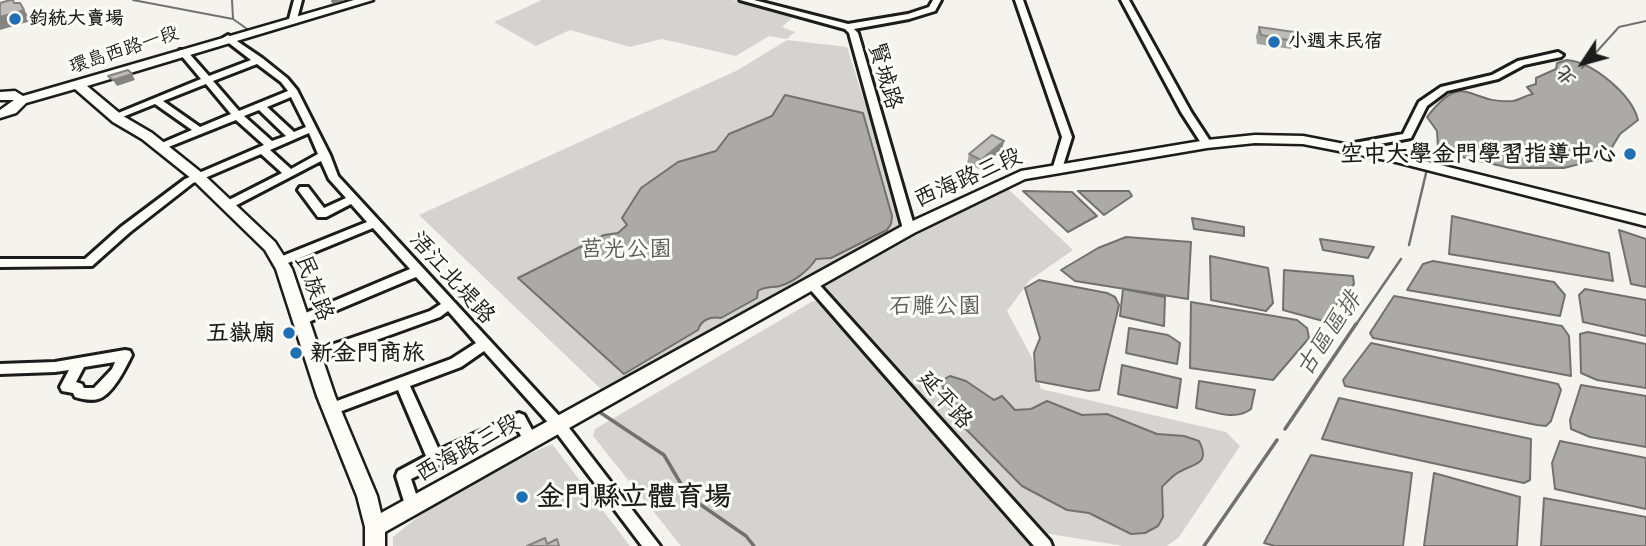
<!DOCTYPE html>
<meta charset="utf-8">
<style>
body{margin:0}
#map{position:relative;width:1646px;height:546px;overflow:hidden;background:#f4f3ee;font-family:"Comic Neue","LXGW WenKai TC",sans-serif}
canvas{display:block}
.north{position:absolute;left:1548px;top:28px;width:70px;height:70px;-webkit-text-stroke:5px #fdfcf7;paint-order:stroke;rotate:234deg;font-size:19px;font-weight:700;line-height:28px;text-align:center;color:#1c1c1c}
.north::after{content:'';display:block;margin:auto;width:24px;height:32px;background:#1c1c1c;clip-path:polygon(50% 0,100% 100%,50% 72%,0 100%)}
</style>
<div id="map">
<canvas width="1646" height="546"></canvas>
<div class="north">北</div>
</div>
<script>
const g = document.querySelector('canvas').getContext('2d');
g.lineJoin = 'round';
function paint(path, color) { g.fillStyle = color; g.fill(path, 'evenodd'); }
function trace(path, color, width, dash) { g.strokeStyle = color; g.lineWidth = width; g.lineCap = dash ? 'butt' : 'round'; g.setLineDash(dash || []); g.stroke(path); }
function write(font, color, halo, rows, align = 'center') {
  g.font = font + ' "Comic Neue","LXGW WenKai TC",sans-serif'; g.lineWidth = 6; g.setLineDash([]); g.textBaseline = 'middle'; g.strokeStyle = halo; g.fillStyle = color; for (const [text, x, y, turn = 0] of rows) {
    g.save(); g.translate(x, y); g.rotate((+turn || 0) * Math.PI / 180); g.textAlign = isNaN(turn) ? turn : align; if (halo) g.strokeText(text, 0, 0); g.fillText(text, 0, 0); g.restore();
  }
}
const green = new Path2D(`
 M542,0H733L792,18L782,27L795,32L787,39L769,36L736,56L662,39L630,47L570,30L536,46L494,22Z
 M787,40L847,47L905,229L605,393L419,215L738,70Z
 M1005,186L1073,250L1030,280L1007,311L1031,356L1041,389L1226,432L1240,446L1179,537L1167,546H1123L1038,532L823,287Z
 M813,301L820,302L1033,546H681L593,436L595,429Z
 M552,444L630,546H393V537C440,497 496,468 552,444Z`);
const water = new Path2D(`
 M1567,60C1593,62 1632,95 1638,120L1620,134L1606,157L1564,168H1510L1449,154L1438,148L1437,131L1427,117C1465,68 1468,105 1513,101C1520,100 1526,95 1533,94L1527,87L1536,84V78L1556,69L1557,63Z
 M785,95L863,113L892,216L891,224L887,230L831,258L816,259C809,270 794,282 780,286C771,288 766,286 758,291L757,298L721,318C710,316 701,320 698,330L624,374L518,278L604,235L618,233L627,225L622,218L641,188L678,162L716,151L729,134L772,116Z
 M1023,191L1072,192L1097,216L1068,232Z
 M1078,191H1129L1132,196L1104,215Z
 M1452,216L1609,253L1613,281L1449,254Z
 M1192,218L1244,227V236L1194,229Z
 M1619,230L1646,239V287L1631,284Z
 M1126,237L1191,242L1188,299L1075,281L1061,270L1098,248Z
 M1320,239L1374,247L1368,258L1323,250Z
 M1210,256L1268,268L1273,303L1266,311L1211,300Z
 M1433,261L1554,282L1565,295L1560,316L1407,290L1423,264Z
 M1284,270L1353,276L1354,284L1323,321L1283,310Z
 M1039,280L1107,293L1115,297L1119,305L1099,390L1089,391L1036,381L1034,353L1040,338L1025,288Z
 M1123,289L1165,297L1164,326L1120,316Z
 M1585,289L1646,300V336L1583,322L1579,295Z
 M1394,296L1562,326L1569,336L1571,376L1373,338L1370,333Z
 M1191,302L1297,320L1307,328L1309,338L1273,380L1190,368Z
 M1129,328L1168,335L1180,343L1177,364L1126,353Z
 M1588,332L1646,344V388L1597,380L1581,373L1580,334Z
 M1371,343L1558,384L1561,390L1551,421L1546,426L1537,425L1345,386L1343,380Z
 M1122,365L1181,379L1177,408L1118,394Z
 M950,376L966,381L994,400L1002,396L1015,410L1031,409L1047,401L1082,415L1107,414L1157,434L1184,436L1199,441C1211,465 1194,463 1179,472C1173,475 1167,482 1162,487L1163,517L1158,526L1145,533L1131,534L1089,513L1067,510L1022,486L951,414L941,381Z
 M1199,381L1255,390L1251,409C1236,421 1214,412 1196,408Z
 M1581,385L1646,396V447L1590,437L1571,429L1570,420Z
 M1339,398L1531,439L1530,480L1524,483L1322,439Z
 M1560,441L1646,458V509L1555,489L1552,463Z
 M1311,455L1412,473L1403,546H1275L1264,543Z
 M1434,473L1520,497L1517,546H1424Z
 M1544,498L1646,517V546H1541Z`);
const streamFar2 = new Path2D(`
 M133,0L233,19L250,31
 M232,0L233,18
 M1582,68L1619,27L1646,21`);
const streamFar1 = new Path2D(`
 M1409,245L1427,169
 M1355,326L1401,259`);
const stream = new Path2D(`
 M598,411L664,455L688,496L746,536L754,546
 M1285,429L1356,324
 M1204,546L1277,440`);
const minor = new Path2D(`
 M294,0H302L297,19L293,22L289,19Z
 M740,0H754L848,24L908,14L929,7L933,0H941L935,11L909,19L854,29L858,33L915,229L913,232H905L903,229L849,33L845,29Z
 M1015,0H1023L1072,137L1062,169L1058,170L1053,167L1062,137Z
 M1121,0H1129L1191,112L1212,144L1211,146H1203L1181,112Z
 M228,35L262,58L287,78L297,90L330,155L338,176L563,420L660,546H642L553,428L484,351L461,367L410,386L439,450L519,413L524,415L537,439L535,443L530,445L525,443L516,427L411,479L420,506L417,511L412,513L407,511L396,476L398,471L426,456L398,390L331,415L326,413L324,409L326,405L451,359L476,343L448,311L440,317L318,361H308L306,357L308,353L430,311L441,304L416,277L306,323H296L295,320L296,317L410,269L373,228L283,265H275L273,262L275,259L367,222L351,204L326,217H318L298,190L300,187H308L324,208L346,198L329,179L321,161L229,209L223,205L225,202L282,173L261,154L193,183L129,233L92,266L0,267V259H85L121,227L185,179L264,145L236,120L161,150L157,149L156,147L157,145L192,130L155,104L120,118H112L111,116L201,79L180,54V50H186L209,76L251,60L225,40L223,38ZM257,64L281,82L288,91L239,111L213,81ZM206,84L231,114L200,127L163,101ZM291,97L306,127L294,132L267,107ZM259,110L286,136L272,141L244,116ZM309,133L318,154L291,169L270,150Z
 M1558,52L1563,55L1561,57L1524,65L1498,79L1447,91L1427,106L1411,138L1349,150L1344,147L1349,144L1403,134L1419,102L1441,87L1492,75L1518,61Z
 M812,280L816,281L1050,541L1052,546H1034L808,287L806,284L808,281Z
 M125,350L130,351L132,355C126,367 112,396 98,399C91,401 81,399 75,397L73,393L62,391L60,387L69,370L55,372L0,374V364L55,362ZM115,362L112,369L94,388H84L82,384L76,382L84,367Z`);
const major = new Path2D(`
 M354,0H373L87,86L123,116L152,133L202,173L275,242L292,269L335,396L377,496L381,513L904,225L1021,171L1207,140L1255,135L1303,136L1396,154L1646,216V226L1396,162L1303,144L1255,143L1207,148L1025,179L914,233L385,532V546H365V527L357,496L317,396L276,269L265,250L192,179L142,139L113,122L75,89L26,103L16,113L0,118V110L14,100H0V92L15,91L23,96Z`);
const wall = new Path2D(`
 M1259,27L1294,41L1291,49L1257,44L1256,36Z
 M1004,141L1002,150L979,169L967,163L969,154Z`);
const shadedWall = new Path2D(`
 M331,0H345L332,4Z
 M20,3L31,21L0,30V17Z
 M132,74L135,80L117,86L113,80Z
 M1004,141L1002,150L979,169L981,160Z`);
const building = new Path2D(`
 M10,0H13L14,3H20L24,10L0,17V3Z
 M1259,27L1294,32V41L1261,35Z
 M128,70L132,74L113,80L108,76Z
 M992,135L1004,141L981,160L969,154Z
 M545,538L547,544L557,539L559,546H527Z`);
const markers = [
 [15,19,7,"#1f6fb2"],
 [1274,42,7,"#1f6fb2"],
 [1630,154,7,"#1f6fb2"],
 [289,333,7,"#1f6fb2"],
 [296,353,7,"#1f6fb2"],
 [522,497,7,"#1f6fb2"]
];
const farPoinames = [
 ["鈞統大賣場",29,19],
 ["小週末民宿",1288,42]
];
const farStreetnames = [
 ["環島西路一段",124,50,-18]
];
const streetNames = [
 ["賢城路",885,76,74],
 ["西海路三段",968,178,-24],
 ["浯江北堤路",452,278,48],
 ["民族路",314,288,69],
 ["延平路",945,400,48],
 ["西海路三段",468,448,-29]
];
const poiNames = [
 ["空中大學金門學習指導中心",1616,154],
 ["五嶽廟",275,333],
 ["新金門商旅",310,353,"left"]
];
const parkNames = [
 ["莒光公園",626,249],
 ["石雕公園",935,306]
];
const waterNames = [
 ["古區區排",1329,334,-56]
];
const nearPoinames = [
 ["金門縣立體育場",536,497]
];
paint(green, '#d4d3cf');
paint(water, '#abaaa6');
trace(water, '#72716f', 2);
trace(streamFar2, '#72716f', 2);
trace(streamFar1, '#72716f', 2.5);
trace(stream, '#72716f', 3.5);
trace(minor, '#1c1c1c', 6);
trace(major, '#1c1c1c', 5);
paint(minor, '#fdfcf7');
paint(major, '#fdfcf7');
paint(wall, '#a3a3a0');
paint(shadedWall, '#858482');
paint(building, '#bebdba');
trace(building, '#858482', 2);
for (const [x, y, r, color] of markers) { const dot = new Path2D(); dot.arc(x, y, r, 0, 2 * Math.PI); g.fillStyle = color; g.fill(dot); trace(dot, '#fdfcf7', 2.5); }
write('bold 19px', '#1c1c1c', '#fdfcf7', farPoinames, 'left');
write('19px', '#1c1c1c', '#fdfcf7', farStreetnames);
write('23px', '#1c1c1c', '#fdfcf7', streetNames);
write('bold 23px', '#1c1c1c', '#fdfcf7', poiNames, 'right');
write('23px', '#5c5c5b', '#fdfcf7', parkNames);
write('italic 24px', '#5c5c5a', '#fdfcf7', waterNames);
write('bold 28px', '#1c1c1c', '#fdfcf7', nearPoinames, 'left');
</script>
